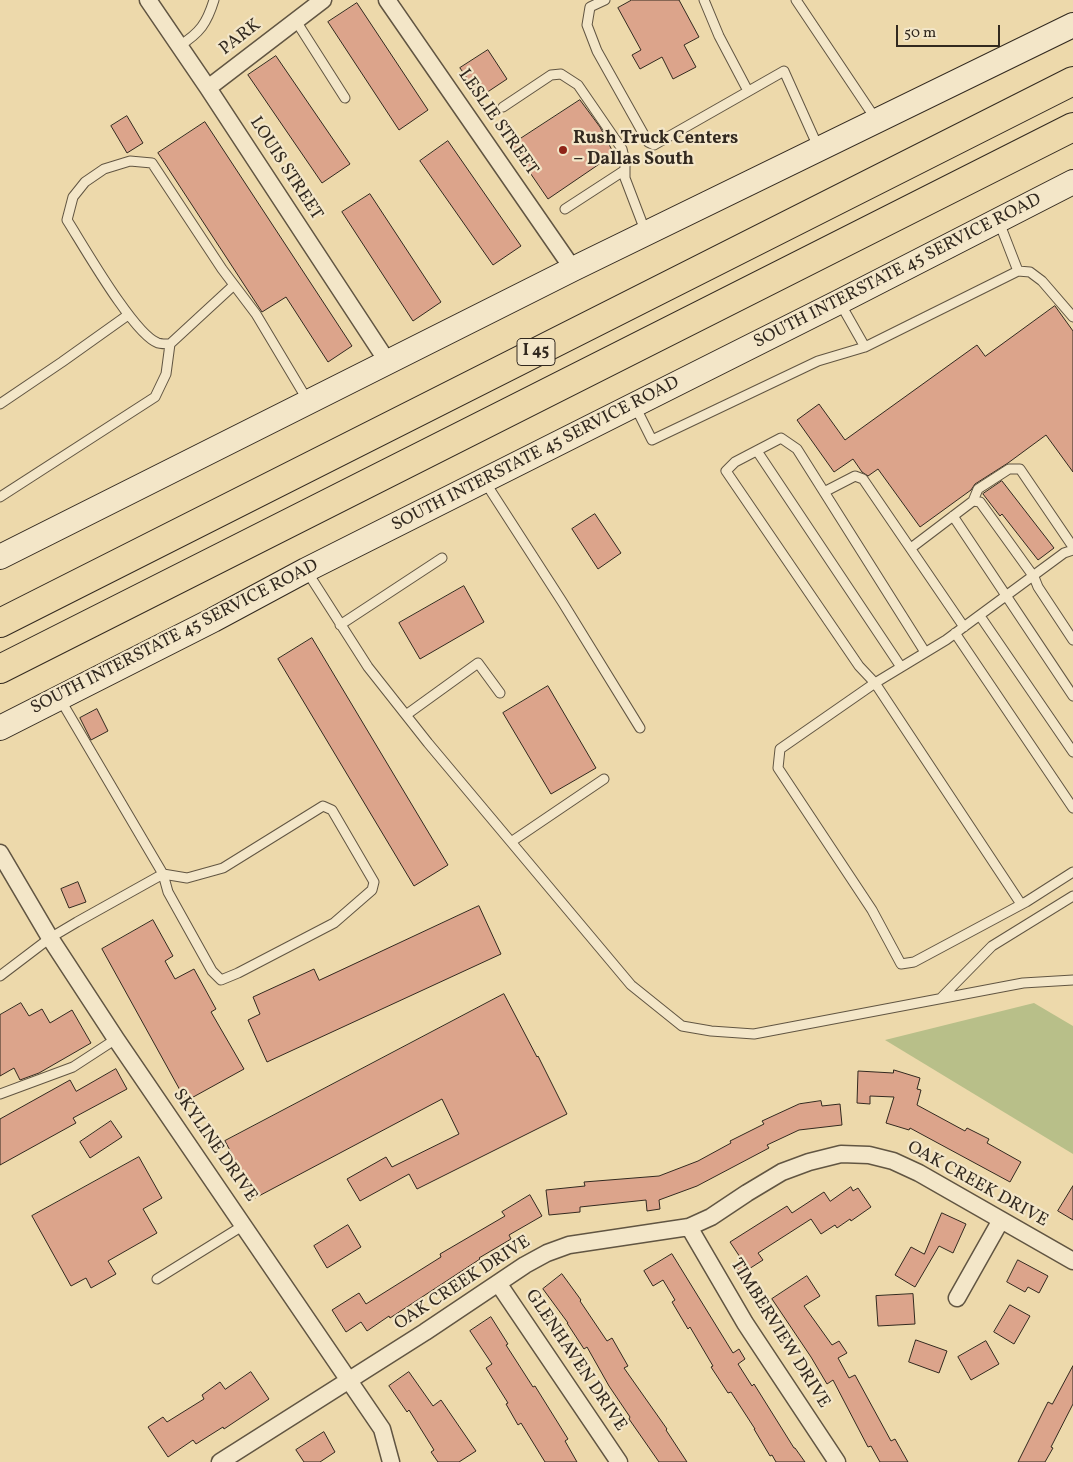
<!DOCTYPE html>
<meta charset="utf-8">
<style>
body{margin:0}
#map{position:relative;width:1073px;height:1462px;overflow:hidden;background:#edd9ab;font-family:Vollkorn,serif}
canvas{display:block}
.scale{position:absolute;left:896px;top:25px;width:104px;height:22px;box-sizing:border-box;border:2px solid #32291f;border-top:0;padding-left:6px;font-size:15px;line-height:18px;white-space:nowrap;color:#32291f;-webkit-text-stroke:4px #f3e6c8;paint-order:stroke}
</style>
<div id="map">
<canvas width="1073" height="1462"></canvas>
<div class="scale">50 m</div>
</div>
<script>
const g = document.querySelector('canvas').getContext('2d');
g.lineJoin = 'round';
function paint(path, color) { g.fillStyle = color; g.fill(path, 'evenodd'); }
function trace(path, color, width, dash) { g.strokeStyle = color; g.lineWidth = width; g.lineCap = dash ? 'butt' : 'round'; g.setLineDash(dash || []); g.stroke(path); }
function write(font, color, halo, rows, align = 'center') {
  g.font = font + ' Vollkorn,serif'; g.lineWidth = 4.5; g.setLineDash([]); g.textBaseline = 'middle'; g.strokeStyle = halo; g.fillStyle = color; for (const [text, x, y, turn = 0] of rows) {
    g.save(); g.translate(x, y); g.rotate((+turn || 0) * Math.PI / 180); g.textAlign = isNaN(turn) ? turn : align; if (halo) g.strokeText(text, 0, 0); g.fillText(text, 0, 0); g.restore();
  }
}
const green = new Path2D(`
 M1034,1003L1073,1026V1154L885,1040Z`);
const building = new Path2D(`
 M632,0H679L699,37L684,45L696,67L673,79L662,57L640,69L632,55L641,50L618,8Z
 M357,3L428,110L399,130L328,22Z
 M488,50L507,79L480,97L460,68Z
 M276,56L350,164L322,183L248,75Z
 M580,100L600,127L614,154L548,199L511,145Z
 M127,116L143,143L127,153L111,126Z
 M205,122L352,346L328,362L286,297L262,312L158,153Z
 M448,141L521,246L493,265L420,161Z
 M370,194L441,302L413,321L342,212Z
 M1055,306L1073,331V472L1046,435L1008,463L975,484L971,490L920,527L878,469L868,476L862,472L853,459L834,472L797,420L819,404L845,440L977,345L985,356Z
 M1002,481L1054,548L1038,560L1002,514L1000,516L983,494Z
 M595,514L621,553L598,569L572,529Z
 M464,586L484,622L420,659L399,623Z
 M312,638L448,865L414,886L278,659Z
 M548,686L596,768L551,794L503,713Z
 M97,709L108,731L91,740L80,718Z
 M78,882L86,902L69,908L61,889Z
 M479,906L501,954L267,1062L248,1020L260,1014L253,997L314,969L319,980Z
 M153,920L173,956L165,961L175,979L194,969L216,1009L211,1012L244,1069L186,1101L102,949Z
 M504,994L537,1057L538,1056L567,1114L417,1189L409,1174L360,1201L347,1179L386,1157L392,1167L459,1134L442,1099L255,1198L225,1141Z
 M21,1003L29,1016L42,1009L50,1023L72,1010L91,1043L39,1073L20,1080L14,1068L0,1076V1015Z
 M116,1069L127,1089L73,1118L76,1123L0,1165V1119L70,1080L76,1091Z
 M894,1070L920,1078L917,1089L921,1090L917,1105L965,1131L967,1128L989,1139L987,1143L1021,1162L1010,1182L910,1128L909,1130L886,1123L894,1097L870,1096V1104L857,1103L858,1071L893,1073Z
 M821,1101L822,1106L840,1104L842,1125L799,1130L767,1145L769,1148L697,1186L659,1200L660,1209L647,1211L646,1200L580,1207V1212L549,1215L546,1190L585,1186L584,1182L659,1176L698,1161L731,1143L730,1141L764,1124L762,1121L799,1104Z
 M111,1121L122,1137L90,1158L80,1142Z
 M139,1157L162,1198L143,1209L157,1233L108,1261L116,1274L91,1288L86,1278L71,1286L32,1216Z
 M1073,1186V1220L1058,1211Z
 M851,1187L853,1191L858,1188L871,1207L851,1221L850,1219L837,1228L835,1225L821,1234L811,1219L758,1253L763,1260L741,1274L735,1265L742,1260L730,1242L787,1206L792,1213L824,1192L830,1201Z
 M530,1195L542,1216L509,1235L511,1239L479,1258L480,1259L390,1318L389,1316L367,1331L361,1322L346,1332L332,1310L359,1293L366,1304L441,1257L440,1254L505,1216L502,1212Z
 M942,1213L966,1224L953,1253L939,1246L915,1287L895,1275L911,1247L924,1254Z
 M348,1225L361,1247L327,1268L314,1246Z
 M672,1254L733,1353L739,1349L745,1359L738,1364L752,1386L754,1384L794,1448H795L805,1462H776L772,1455L770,1456L754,1429H755L731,1392L728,1393L711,1367L713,1366L690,1327L688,1329L672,1302L675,1300L663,1280L653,1286L644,1271Z
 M1018,1260L1048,1276L1039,1293L1028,1287L1025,1292L1007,1282Z
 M562,1274L581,1300L580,1301L607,1341L612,1338L628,1366L624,1368L667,1429L666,1430L687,1462H659L629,1419L630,1417L609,1386L587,1347L584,1349L567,1323H568L543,1289Z
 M807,1276L820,1296L804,1306L832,1345L839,1341L847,1353L838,1358L849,1378L855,1375L891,1441L895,1439L908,1462H880L871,1446L868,1447L833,1380L827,1384L811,1357L772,1299Z
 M913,1294L915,1324L878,1326L876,1296Z
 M1010,1305L1030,1316L1014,1344L994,1332Z
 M491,1317L508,1344L506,1345L533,1387L535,1386L568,1439L565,1441L577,1462H545L521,1423L518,1425L506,1404L508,1403L486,1368L492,1364L470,1331Z
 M916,1340L947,1351L939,1373L909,1362Z
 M986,1341L999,1364L971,1380L958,1357Z
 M1073,1366V1404L1051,1447L1053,1448L1045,1462H1018L1048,1402L1052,1404Z
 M251,1372L269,1399L224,1429L223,1427L196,1444L193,1440L168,1457L148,1427L163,1417L167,1422L204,1399L202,1395L220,1382L225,1389Z
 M409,1372L433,1406L441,1400L476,1451L459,1462H438L431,1452L434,1450L409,1410L407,1412L389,1386Z
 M324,1432L335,1452L320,1462H304L296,1450Z`);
const lane = new Path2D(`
 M605,0L590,7L587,25L597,51L648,142L654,145L784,71L819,149
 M704,0L719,36L748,91
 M796,0L877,121
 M296,21L345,98
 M179,46C200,33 207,23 214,0
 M503,107L551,75L561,74L578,85L622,149L625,162V178L646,233
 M565,209L625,170
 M1018,271L1030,272L1042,281L1073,317
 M234,285L170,344C167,344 162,344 158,343C134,335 83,245 67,220L73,197L85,182L104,169L130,161L152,163L222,269L256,314L308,401
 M840,303L865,347L1018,271L999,222
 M0,404L62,362L128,315
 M635,406L652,440L818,361L865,347
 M757,451L901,667
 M485,482L563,603L640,728
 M824,492L855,476L863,479L964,627
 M0,497L155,397L166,374L170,344
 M973,501L978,489L1009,469H1020L1073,547
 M953,516L1073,696
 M911,548L973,501L980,502L1034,577L1038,587L1073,640
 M306,570L368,667L428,743L631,985L682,1026L711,1031L754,1034L1023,983L1073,980
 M980,616L1073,752
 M340,625L442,558
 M955,633L1073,808
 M925,652L797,449L781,438L735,462L726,471L859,666L875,683L946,640L1064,553L1073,550
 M406,715L478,663L500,693
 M323,806L332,810L374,882L372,890L334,923L238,973L221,980L212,971L168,892L163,874L187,878L223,868Z
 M511,842L604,779
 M1021,904L875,683L780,749L778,768L872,910L901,964L914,962L1026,902L1073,872
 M0,976L50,938L77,922L163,874L60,699
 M941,998L992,946L1073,896
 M0,1094L73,1067L116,1039
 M157,1279L244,1225`);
const street = new Path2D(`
 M148,0L208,88L387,361
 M387,0L573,269
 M208,88L323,0
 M0,853L50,938L116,1039L382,1429L391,1462
 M689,1227L745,1323L837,1462
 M498,1283L619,1462
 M957,1298L1001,1220
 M220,1462L425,1332L525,1265L547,1253L569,1245L689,1227L711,1217L747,1193L782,1172L809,1162L841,1154L869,1155L893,1161L919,1173L1073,1261`);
const secondary = new Path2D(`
 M0,557L573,269L1073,25
 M0,728L213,620L306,570L839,302L1073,182`);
const highway = new Path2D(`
 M0,623L1073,81
 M0,669L1073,127`);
const markers = [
 [563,150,5,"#8f2418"]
];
const shields = [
 [536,352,38]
];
const shieldNames = [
 ["I 45",536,352]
];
const streetNames = [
 ["PARK",241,38,-38],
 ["LESLIE STREET",497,123,55],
 ["LOUIS STREET",285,169,57],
 ["SOUTH INTERSTATE 45 SERVICE ROAD",898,272,-27],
 ["SOUTH INTERSTATE 45 SERVICE ROAD",536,455,-27],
 ["SOUTH INTERSTATE 45 SERVICE ROAD",175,638,-27],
 ["SKYLINE DRIVE",214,1146,55],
 ["OAK CREEK DRIVE",977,1185,29],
 ["OAK CREEK DRIVE",463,1284,-33],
 ["TIMBERVIEW DRIVE",779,1334,58],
 ["GLENHAVEN DRIVE",575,1361,56]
];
const poiNames = [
 ["Rush Truck Centers",573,140],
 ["– Dallas South",573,161]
];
paint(green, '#b8bf89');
paint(building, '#dca48b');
trace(building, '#32291f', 1);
trace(lane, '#615542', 11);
trace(street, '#615542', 19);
trace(secondary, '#32291f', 26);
trace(highway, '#32291f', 30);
trace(lane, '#f3e6c8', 9);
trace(street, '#f3e6c8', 16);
trace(secondary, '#f3e6c8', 24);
trace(highway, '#edd9ab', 28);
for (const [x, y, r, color] of markers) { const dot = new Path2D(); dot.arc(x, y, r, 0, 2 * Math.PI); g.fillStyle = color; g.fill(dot); trace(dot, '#f3e6c8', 2); }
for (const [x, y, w] of shields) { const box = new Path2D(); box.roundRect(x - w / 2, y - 13.5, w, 27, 4); g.fillStyle = '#f3e6c8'; g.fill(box); trace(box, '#32291f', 1); }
write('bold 16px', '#32291f', null, shieldNames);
write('18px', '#32291f', '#f3e6c8', streetNames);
write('bold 18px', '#32291f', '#f3e6c8', poiNames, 'left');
</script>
